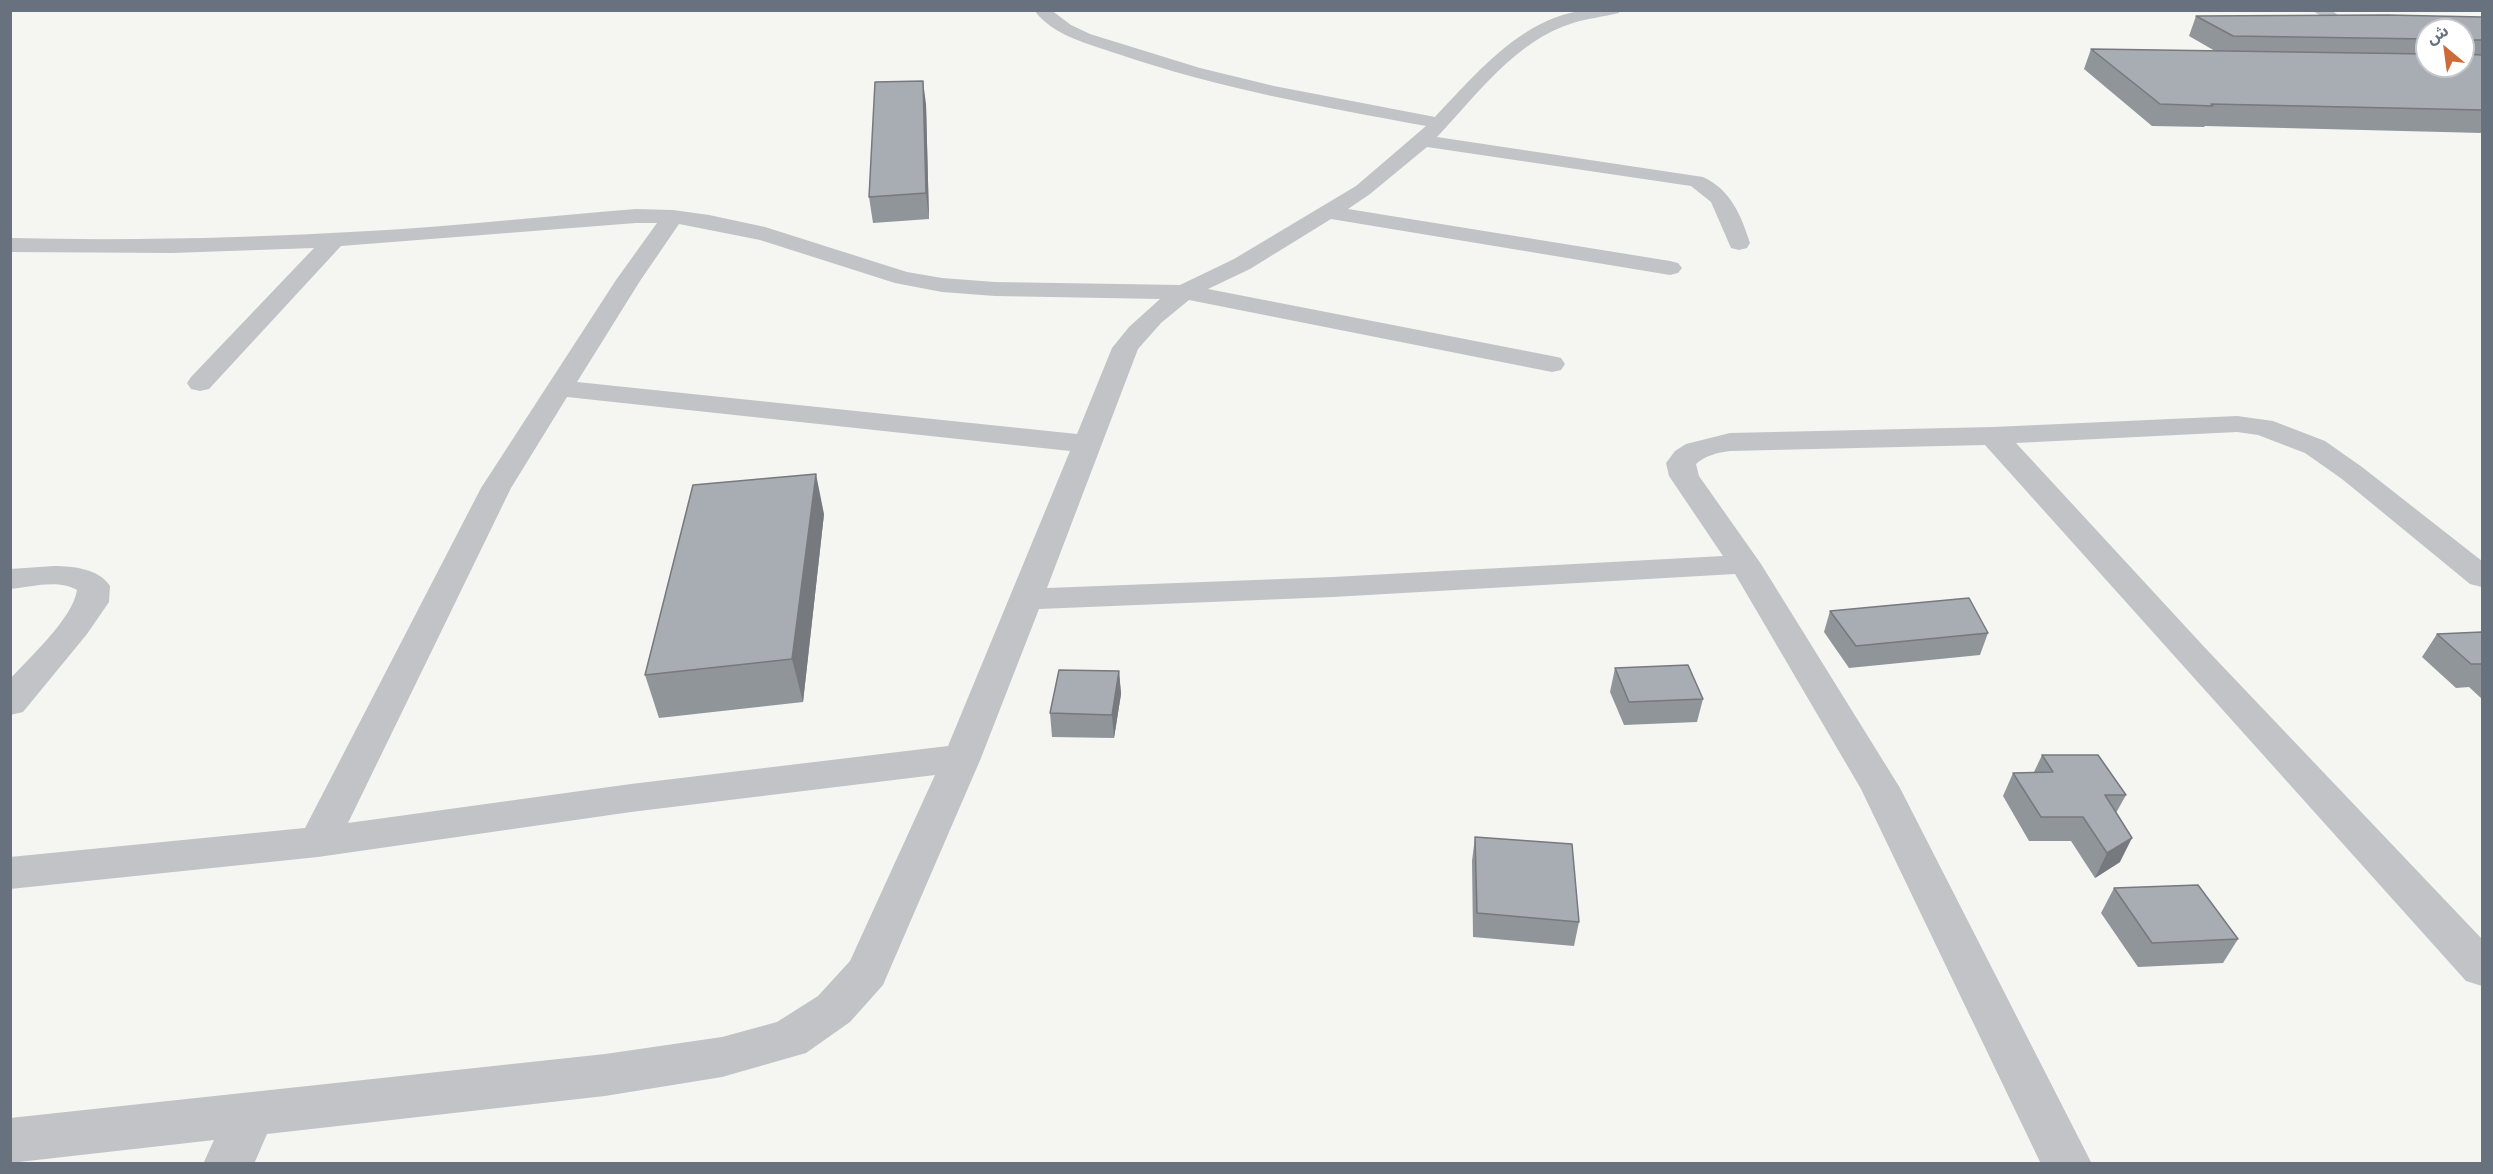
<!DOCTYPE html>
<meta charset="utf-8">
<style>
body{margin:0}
#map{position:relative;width:2493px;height:1174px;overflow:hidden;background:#f5f5f2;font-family:Quicksand,"Noto Sans Arabic",sans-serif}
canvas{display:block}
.frame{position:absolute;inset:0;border:12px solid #68727f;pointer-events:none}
.north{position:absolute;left:2415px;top:18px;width:60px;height:60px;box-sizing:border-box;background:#fff;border:2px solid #c3c7cc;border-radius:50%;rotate:331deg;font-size:16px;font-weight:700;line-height:24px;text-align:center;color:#68727f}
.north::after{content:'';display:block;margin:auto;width:21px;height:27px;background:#cd6a3a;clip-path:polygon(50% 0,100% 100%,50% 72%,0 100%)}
</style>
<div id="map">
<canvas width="2493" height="1174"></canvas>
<div class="frame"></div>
<div class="north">ش</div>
</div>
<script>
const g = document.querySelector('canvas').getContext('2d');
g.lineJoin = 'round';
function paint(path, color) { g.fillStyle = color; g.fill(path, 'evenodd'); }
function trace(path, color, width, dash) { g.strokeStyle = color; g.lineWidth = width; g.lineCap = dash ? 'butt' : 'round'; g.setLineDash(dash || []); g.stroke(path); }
const minor = new Path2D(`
 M1034,10H1051L1071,25L1090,34L1200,68L1274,86L1435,117C1477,73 1523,16 1588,10C1599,10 1610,10 1620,10L1619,13C1604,17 1588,18 1573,23C1515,41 1477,95 1437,137L1703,177C1731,190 1741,215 1750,243L1747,248L1739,250L1731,248L1711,202L1691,186L1427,147L1370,194L1348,209L1670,261L1678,263L1682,268L1678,273L1670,275L1331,219L1250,269L1208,289L1552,356L1561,358L1565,364L1561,370L1552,372L1189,300L1161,323L1138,349L1047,588L1333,577L1723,556L1669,476L1666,463L1675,451L1686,444L1730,433L1993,427L2237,416L2273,421L2325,441L2362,467L2482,561V587L2470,584L2342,479L2305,453L2258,435L2237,432L2016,443L2208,651L2482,939V986L2466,981L1985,445L1730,451C1717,453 1706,455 1696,464L1699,476L1761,564L1900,788L2092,1164H2041L1861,789L1735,574L1333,597L1039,609L981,758L883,985L850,1022L806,1053L722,1077L605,1096L267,1134L254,1164H203L214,1140L10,1163V1118L605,1054L722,1037L777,1022L818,996L850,961L935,775L631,812L318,857L10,889V857L305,828L481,488L616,280L657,223H636L341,246L209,389L200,391L191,389L187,383L191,377L314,248L172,253L10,252V238C130,241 250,238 369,231C458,226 547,216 636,209L673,210L709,215L765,227L907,272L942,278L995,282L1180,285L1234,259L1356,186L1426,126C1322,107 1218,88 1118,54C1089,44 1053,36 1034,10ZM679,224L760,240L895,283L942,292L995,296L1160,299L1129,327L1112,348L1077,434L577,382L640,281ZM567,397L1070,451L948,746L631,784L348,823L511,488Z
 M2311,10H2331L2345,20L2337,25Z
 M54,566C74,566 99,569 110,586L109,602L87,634L23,712L10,715V679C30,657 73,618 77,590C58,579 31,587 10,589V569Z`);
const wall = new Path2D(`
 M2196,16L2482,17V133L2205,126L2204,127L2152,126L2084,69L2091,49L2215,51L2189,36ZM2427,30H2463V66H2427Z
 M926,104L929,219L873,223L869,197Z
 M824,514L803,702L659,718L645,675Z
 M1830,611L1988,633L1980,655L1849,668L1824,632Z
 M2482,632V699L2469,687L2456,688L2422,657L2437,634Z
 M1615,668L1703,699L1697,722L1624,725L1610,692Z
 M1119,671L1121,694L1114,738L1052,737L1050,713Z
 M2042,755L2126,795L2116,813L2120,862L2095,878L2071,841H2029L2003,796L2013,773L2034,772Z
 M1475,837L1579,922L1574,946L1473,937L1472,861Z
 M2114,888L2238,939L2223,963L2138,967L2101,913Z`);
const shadedWall = new Path2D(`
 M923,81L926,104L929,219L926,193Z
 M816,474L824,514L803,702L792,659Z
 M1119,671L1121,694L1114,738L1112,715Z
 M2132,838L2120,862L2095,878L2107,853Z`);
const building = new Path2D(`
 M2387,15L2482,17V40H2473L2471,44H2463V30H2427V39L2233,36L2196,16Z
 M2091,49L2427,54V66H2463V54L2482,55V110L2211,104L2213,106L2160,104Z
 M923,81L926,193L869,197L875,82Z
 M816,474L792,659L645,675L693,485Z
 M1969,598L1988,633L1856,646L1830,611Z
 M2482,632V664H2471L2437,634Z
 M1688,665L1703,699L1629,702L1615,668Z
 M1059,670L1119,671L1112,715L1050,713Z
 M2042,755H2098L2126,795H2105L2132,838L2107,853L2083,817H2041L2013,773L2053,772Z
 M1475,837L1572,844L1579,922L1477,913Z
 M2198,885L2238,939L2152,943L2114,888Z`);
paint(minor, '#c1c3c6');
paint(wall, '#90959a');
paint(shadedWall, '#76797d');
paint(building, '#a8adb3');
trace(building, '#76797d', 1.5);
</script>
